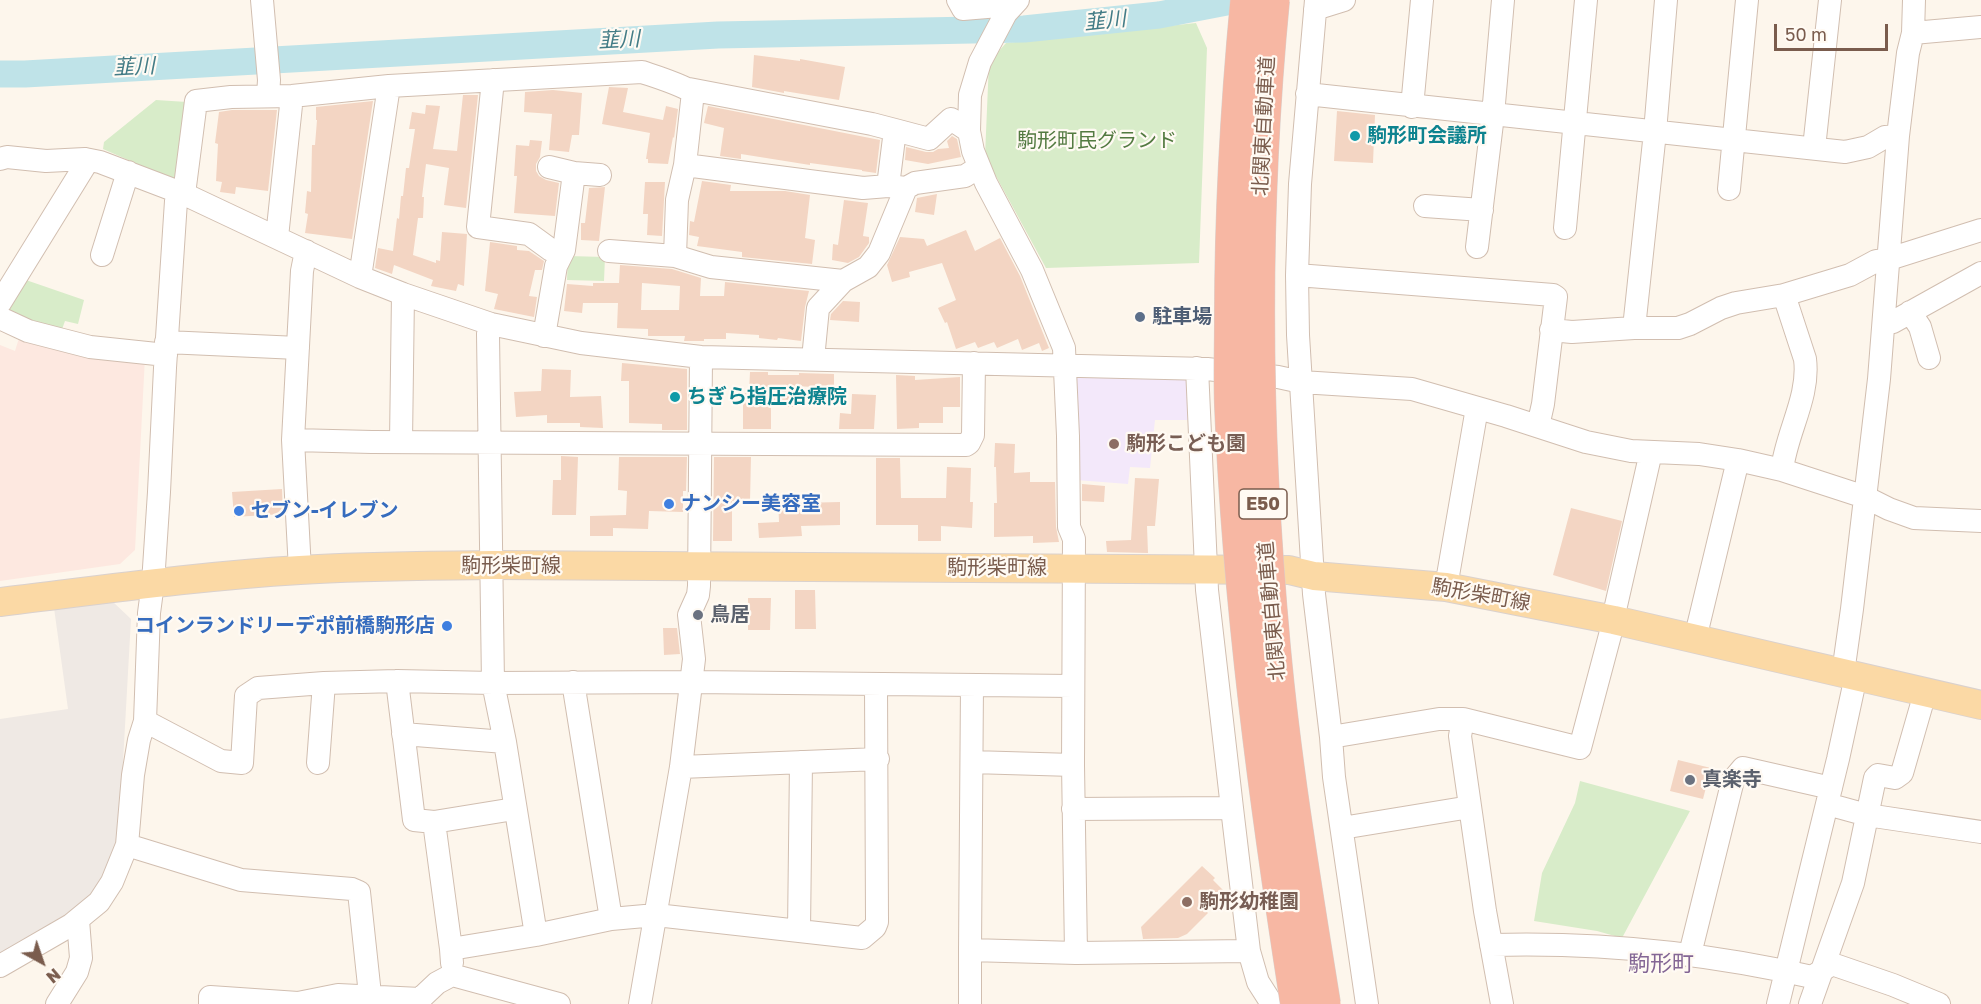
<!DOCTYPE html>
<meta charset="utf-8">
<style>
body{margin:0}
#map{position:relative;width:1981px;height:1004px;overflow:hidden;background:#fdf6ec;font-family:"Golos Text",sans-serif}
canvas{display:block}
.north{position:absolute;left:12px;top:932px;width:60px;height:60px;-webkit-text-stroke:4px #fffaf3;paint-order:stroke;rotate:140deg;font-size:16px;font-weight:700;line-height:24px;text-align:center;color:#7a5c4d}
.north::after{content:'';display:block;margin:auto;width:21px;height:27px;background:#7a5c4d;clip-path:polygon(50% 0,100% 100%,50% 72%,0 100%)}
.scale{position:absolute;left:1774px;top:24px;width:114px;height:27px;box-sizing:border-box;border:3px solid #7a5c4d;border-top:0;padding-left:8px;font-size:18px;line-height:21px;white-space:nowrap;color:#7a5c4d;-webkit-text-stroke:4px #fffaf3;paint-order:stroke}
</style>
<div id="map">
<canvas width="1981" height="1004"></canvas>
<div class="north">N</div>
<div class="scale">50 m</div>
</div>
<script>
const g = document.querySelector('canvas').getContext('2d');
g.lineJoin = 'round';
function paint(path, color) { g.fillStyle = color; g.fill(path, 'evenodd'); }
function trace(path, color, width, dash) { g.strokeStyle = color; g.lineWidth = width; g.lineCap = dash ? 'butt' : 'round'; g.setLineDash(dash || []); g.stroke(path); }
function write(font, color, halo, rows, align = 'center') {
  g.font = font + ' "Golos Text","Noto Sans JP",sans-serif'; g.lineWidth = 4.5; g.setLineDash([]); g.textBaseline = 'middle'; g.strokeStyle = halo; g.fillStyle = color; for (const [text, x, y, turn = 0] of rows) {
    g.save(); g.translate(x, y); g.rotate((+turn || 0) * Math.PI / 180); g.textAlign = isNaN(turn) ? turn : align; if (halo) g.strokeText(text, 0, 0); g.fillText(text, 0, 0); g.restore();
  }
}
const commercial = new Path2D(`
 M20,335L145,357L135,550L120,564L0,581V345L15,351Z`);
const industrial = new Path2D(`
 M112,601L131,619L118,851L90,903L0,961V719L68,709L54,608Z`);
const education = new Path2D(`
 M1076,372L1191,377V420H1155L1150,468L1130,467L1128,484L1076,480Z`);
const green = new Path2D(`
 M1196,23L1207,48L1199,263L1046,268L985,156L989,62L1006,43Z
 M156,100L187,102L174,180L103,149L104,142Z
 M568,256L605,257L604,281L567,280Z
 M23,279L84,300L78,324L65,321L61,332L27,325L4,308Z
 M1580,781L1690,811L1622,938L1597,931L1534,921L1542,873L1575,803Z`);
const river = new Path2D(`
 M0,74H25L718,35L1024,29L1159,15L1237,0`);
const building = new Path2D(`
 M754,55L800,61V59L845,67L839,100L784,91V93L752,87Z
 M609,87L628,88L623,112L663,120L666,106L678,109L674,138L673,137L668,164L648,163V159H646L650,133L602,124Z
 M553,90L582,93L579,135H572L569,152L549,150L552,114L524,112L525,92Z
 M463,95H478L466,208L444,205L449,168L426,164L422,197H424L423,218H418L413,255L436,263V260L440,261L442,232L467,234L464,286L458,284L456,291L431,286L433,280L394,265L392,274L375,268L378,248L393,251L397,218L399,219L401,196H403L406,168H409L415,129H409L412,112L425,114L426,105L440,106L433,149L457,151Z
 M373,101L352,239L305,233L308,214L305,213L307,191L311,192L312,145H315L317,120H316V107Z
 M708,106L880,140L876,173L862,171V170L810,163V165L741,154V159L720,156L724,128L704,123Z
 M232,110H277L268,191L236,187L235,194L220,192L222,182L216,181L218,144L215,143L219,112Z
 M1337,111L1375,115L1373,163L1334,161Z
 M952,136L957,139L961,157L928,164L905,160L906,147L926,152H933L938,149L949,148L947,141Z
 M530,140L542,141L540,157L536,164V171L539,176L546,180L559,183L555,216L514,213L517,176H514L516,145L529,146Z
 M702,181L731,185L730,191H785L810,195L805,238L815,240L812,264L742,257V252L697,246L699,237L689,235L690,221L694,222Z
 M645,182H665L662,236L647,235L648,214H643Z
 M605,187L599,241L581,240V223H585L589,188Z
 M937,194L934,215L915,212L917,198Z
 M844,200L868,203L863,236L869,237V243L859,257L848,263L832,260L833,244L838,245Z
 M966,230L975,251L1000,238L1020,276L1049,348L1042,351L1039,343L1022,350L1018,339L997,348L994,342L978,348L975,342L956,349L947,322L945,323L938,308L956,300L942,263L909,272L910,277L892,282L887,265L900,237L924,239L927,246Z
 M490,242L517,246V250L529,251L544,261L542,270H535L529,296L537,297L534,317L494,309L498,294L485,291Z
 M620,265L672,269L701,278L700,296H724L725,282L809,291L805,307L801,341L778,338L777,340L759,338V335L726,333V339H704V341H684L685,336H648V329L617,328L618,303H583L582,313L564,311L567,284L593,286V283H619ZM642,283L680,286L679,310H641Z
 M843,301L860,302L859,322L830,320L831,314Z
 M622,363L687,369V430H662V424L629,423V381H621Z
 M542,369L571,370L570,397L601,396L603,428L580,427V423H547V415L516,417L514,392L541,391Z
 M750,372H768V375H799V373L834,374V388L794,386V407H771V429H743V393H749Z
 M896,375L915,376V380L960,377V407H943V423H919V428L897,429Z
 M852,394L876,395L874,429H839L840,413L851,414Z
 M995,443L1015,444L1014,473L1030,472V482H1055L1056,527L1059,542L1033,543V536L994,537V503H997L996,467H994Z
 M561,456L578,457L576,515H552L553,480H561Z
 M619,457H687L686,491H683V512L649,511L648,529L613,528V536H590V516L626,515L627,491L618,490Z
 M714,457H751L750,501H732V541H713Z
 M876,458H900L901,498H946L947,467L971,468L970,502H973L972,528L941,526V541H918V525H876Z
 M1135,478L1159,479L1155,526H1147L1148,553L1107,552L1106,541L1131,540Z
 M1082,484L1105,486L1104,502L1082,501Z
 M282,489L283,514L234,517L232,492Z
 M800,493V503L840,502V525L801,526L802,536L759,538L758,523L779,522L778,494Z
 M1571,508L1622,521L1606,591L1553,575Z
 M795,590H815L816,629H795Z
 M748,598H771L770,630H748Z
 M663,628H677L680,654L664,655Z
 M1678,760L1711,768L1703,799L1670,791Z
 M1202,866L1215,878L1213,880L1223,890L1204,909L1208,913L1187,934L1178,938L1143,939L1141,927Z`);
const minor = new Path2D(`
 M262,0L269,80L268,96
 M958,0L963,9L1011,5
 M1018,0L1006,13L980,62L970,95L969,131L973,151L986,183L1032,270L1064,348L1068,436L1069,527L1074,539L1073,765L1076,953
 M1316,0L1300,184L1297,275L1298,335L1314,594L1331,737L1334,777L1367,1004
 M1315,9L1344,0
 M1913,33L1981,27
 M493,80L478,227L529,234L551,250H564
 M689,89L872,124L895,130L888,186
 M1307,94L1845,152L1868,147L1885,137L1898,136
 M1412,107L1422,0
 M895,130L929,139L951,119L969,131
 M1814,148L1830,0
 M0,159L7,157L46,161L85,159L100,162L184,194L360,277L403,294L491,324L581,343L701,357L1207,369L1278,377L1301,382L1412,389L1506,416L1586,442L1631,451L1699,454L1738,460L1782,470L1865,497L1889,509L1914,518L1981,521
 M685,165L863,188L888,186L906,188
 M549,167L574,173L600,175
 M1729,189L1747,0
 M1425,206L1482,210
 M1565,228L1586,0
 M277,237L292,96
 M1477,247L1493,115L1503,0
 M609,251L675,256L711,267L843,281L818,308L813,359
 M102,255L128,172
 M1297,275L1553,295L1556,297L1543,404L1538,426
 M360,277L389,86
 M843,281L868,267L879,253L906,188L915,183L965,176L979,167
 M0,303L84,167L85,159
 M1910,312L1920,327L1929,358
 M0,318L28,331L90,347L166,355
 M491,324L488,334L493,683L505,742L536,935
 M1884,324L1893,322L1981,273
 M1634,328L1655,132L1666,0
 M1551,330L1572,332L1634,328H1678L1690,324L1721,308L1736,303L1784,295L1850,275L1876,261L1889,259L1981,230
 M544,336L556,266L564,250L574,173
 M166,342L298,348
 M1197,368L1207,590L1232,808L1249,951L1258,982L1272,1004
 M293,440L372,442L966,445L969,443L973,435L974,363
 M401,442L403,294
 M1782,470C1786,433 1810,397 1805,359L1784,295
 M300,570L293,440L302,271L306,251
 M1446,587L1477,408
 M1695,639L1738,460
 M1843,673L1852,609L1879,379L1898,136L1908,53L1913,33L1914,0
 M573,682L611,919
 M972,685L970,950L1076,953L1249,951
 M1463,719L1460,736L1485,911L1502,1004
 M145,721L221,761L242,763L246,696L258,688L324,683L397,681
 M403,734L505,742
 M1331,737L1439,719H1463L1580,748L1614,620L1615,610L1651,452
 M972,762L1073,765
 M318,763L324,683
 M681,767L878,759
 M1827,804L1867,815L1981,832
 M514,809L434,822L414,820L397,681L493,683L692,682L1073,686
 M1073,809L1232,808
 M434,822L451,949L452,963
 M1342,828L1470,807
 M127,845L241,880L352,889L359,892L371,1004
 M799,931L801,762
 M1491,945C1598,942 1707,953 1812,977L1832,964L1893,985L1939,1004
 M451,949L536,935L611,919L656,915L862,938L875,927L877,922L876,685
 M1690,954L1733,780L1743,768L1831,788
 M0,966L71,925L99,902L112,882L127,845L133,775L139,740L145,721L149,613L153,583L159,492L165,368L176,201L184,194L196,101L231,97L292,96L389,86L642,72C660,78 677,83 693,92L685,165L677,200L675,256
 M57,1004L77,972L81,958L78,920
 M210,1004V997L298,1003L338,995L420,999L437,983L452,975L559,1004
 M640,1004L681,767L694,659L689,615L698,595L699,586L701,357
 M970,1004V950
 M1778,1004L1838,759L1856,676
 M1810,1004L1853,883L1875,778L1878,775L1895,778L1902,773L1925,693`);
const major = new Path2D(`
 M0,602C100,590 200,576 300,570C364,566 428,566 492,565L1289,570L1314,576L1446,587L1614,620L1981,705`);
const highwayBridge = new Path2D(`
 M1247,0C1237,106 1231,212 1231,319C1231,347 1230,376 1231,405C1239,606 1266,805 1297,1004
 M1273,0C1252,216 1254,432 1274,648C1285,767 1305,886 1324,1004`);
const markers = [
 [1355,136,6,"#0f9aa8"],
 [1140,317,6,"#5c6f8a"],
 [675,397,6,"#0f9aa8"],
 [1114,444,6,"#8d6e63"],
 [669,504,6,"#3f7fe0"],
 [239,511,6,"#3f7fe0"],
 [698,615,6,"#6b7280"],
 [447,626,6,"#3f7fe0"],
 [1690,780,6,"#6b7280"],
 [1187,902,6,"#8d6e63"]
];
const shields = [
 [1263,504,48]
];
const shieldNames = [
 ["E50",1263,504]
];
const streetNames = [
 ["北関東自動車道",1264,126,-87],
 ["駒形柴町線",511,566],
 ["駒形柴町線",997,568],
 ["駒形柴町線",1481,595,10],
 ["北関東自動車道",1272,611,-95]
];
const cultureNames = [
 ["駒形町会議所",1367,136],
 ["ちぎら指圧治療院",687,397]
];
const parkNames = [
 ["駒形町民グランド",1097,141]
];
const serviceNames = [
 ["駐車場",1152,317]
];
const educationNames = [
 ["駒形こども園",1126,444],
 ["駒形幼稚園",1199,902]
];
const shopNames = [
 ["ナンシー美容室",681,504],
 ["セブン-イレブン",251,511],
 ["コインランドリーデポ前橋駒形店",435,626,"right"]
];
const worshipNames = [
 ["鳥居",710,615],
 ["真楽寺",1702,780]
];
const waterNames = [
 ["韮川",1105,21,-6],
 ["韮川",619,40,-3],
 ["韮川",134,67,-3]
];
const quarterNames = [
 ["駒形町",1661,964]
];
paint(commercial, '#fde8e0');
paint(industrial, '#efe9e4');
paint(education, '#f3e8fa');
paint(green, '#d8ecc9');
trace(river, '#bfe3e8', 27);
paint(building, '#f3d5c3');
trace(minor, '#d1beb0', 24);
trace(major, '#dad1cd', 30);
trace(minor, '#fff', 22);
trace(major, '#fbd9a5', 28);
trace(highwayBridge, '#dad1cd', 34, []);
trace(highwayBridge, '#f7b7a3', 33);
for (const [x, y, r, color] of markers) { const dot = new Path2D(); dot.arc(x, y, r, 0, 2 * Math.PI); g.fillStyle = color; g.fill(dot); trace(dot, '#fffaf3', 2); }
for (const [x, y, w] of shields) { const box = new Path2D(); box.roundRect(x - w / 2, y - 15, w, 30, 4.5); g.fillStyle = '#fffaf3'; g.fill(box); trace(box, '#7a5c4d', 1.5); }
write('bold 18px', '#7a5c4d', null, shieldNames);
write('20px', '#7a5c4d', '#fffaf3', streetNames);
write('bold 20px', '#0d838f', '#fffaf3', cultureNames, 'left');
write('20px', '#537a41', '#fffaf3', parkNames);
write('bold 20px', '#4e5e75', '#fffaf3', serviceNames, 'left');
write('bold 20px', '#785e54', '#fffaf3', educationNames, 'left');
write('bold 20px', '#366cbe', '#fffaf3', shopNames, 'left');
write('bold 20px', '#5b616d', '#fffaf3', worshipNames, 'left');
write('italic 21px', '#437c86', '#fffaf3', waterNames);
write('22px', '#846695', '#fffaf3', quarterNames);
</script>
